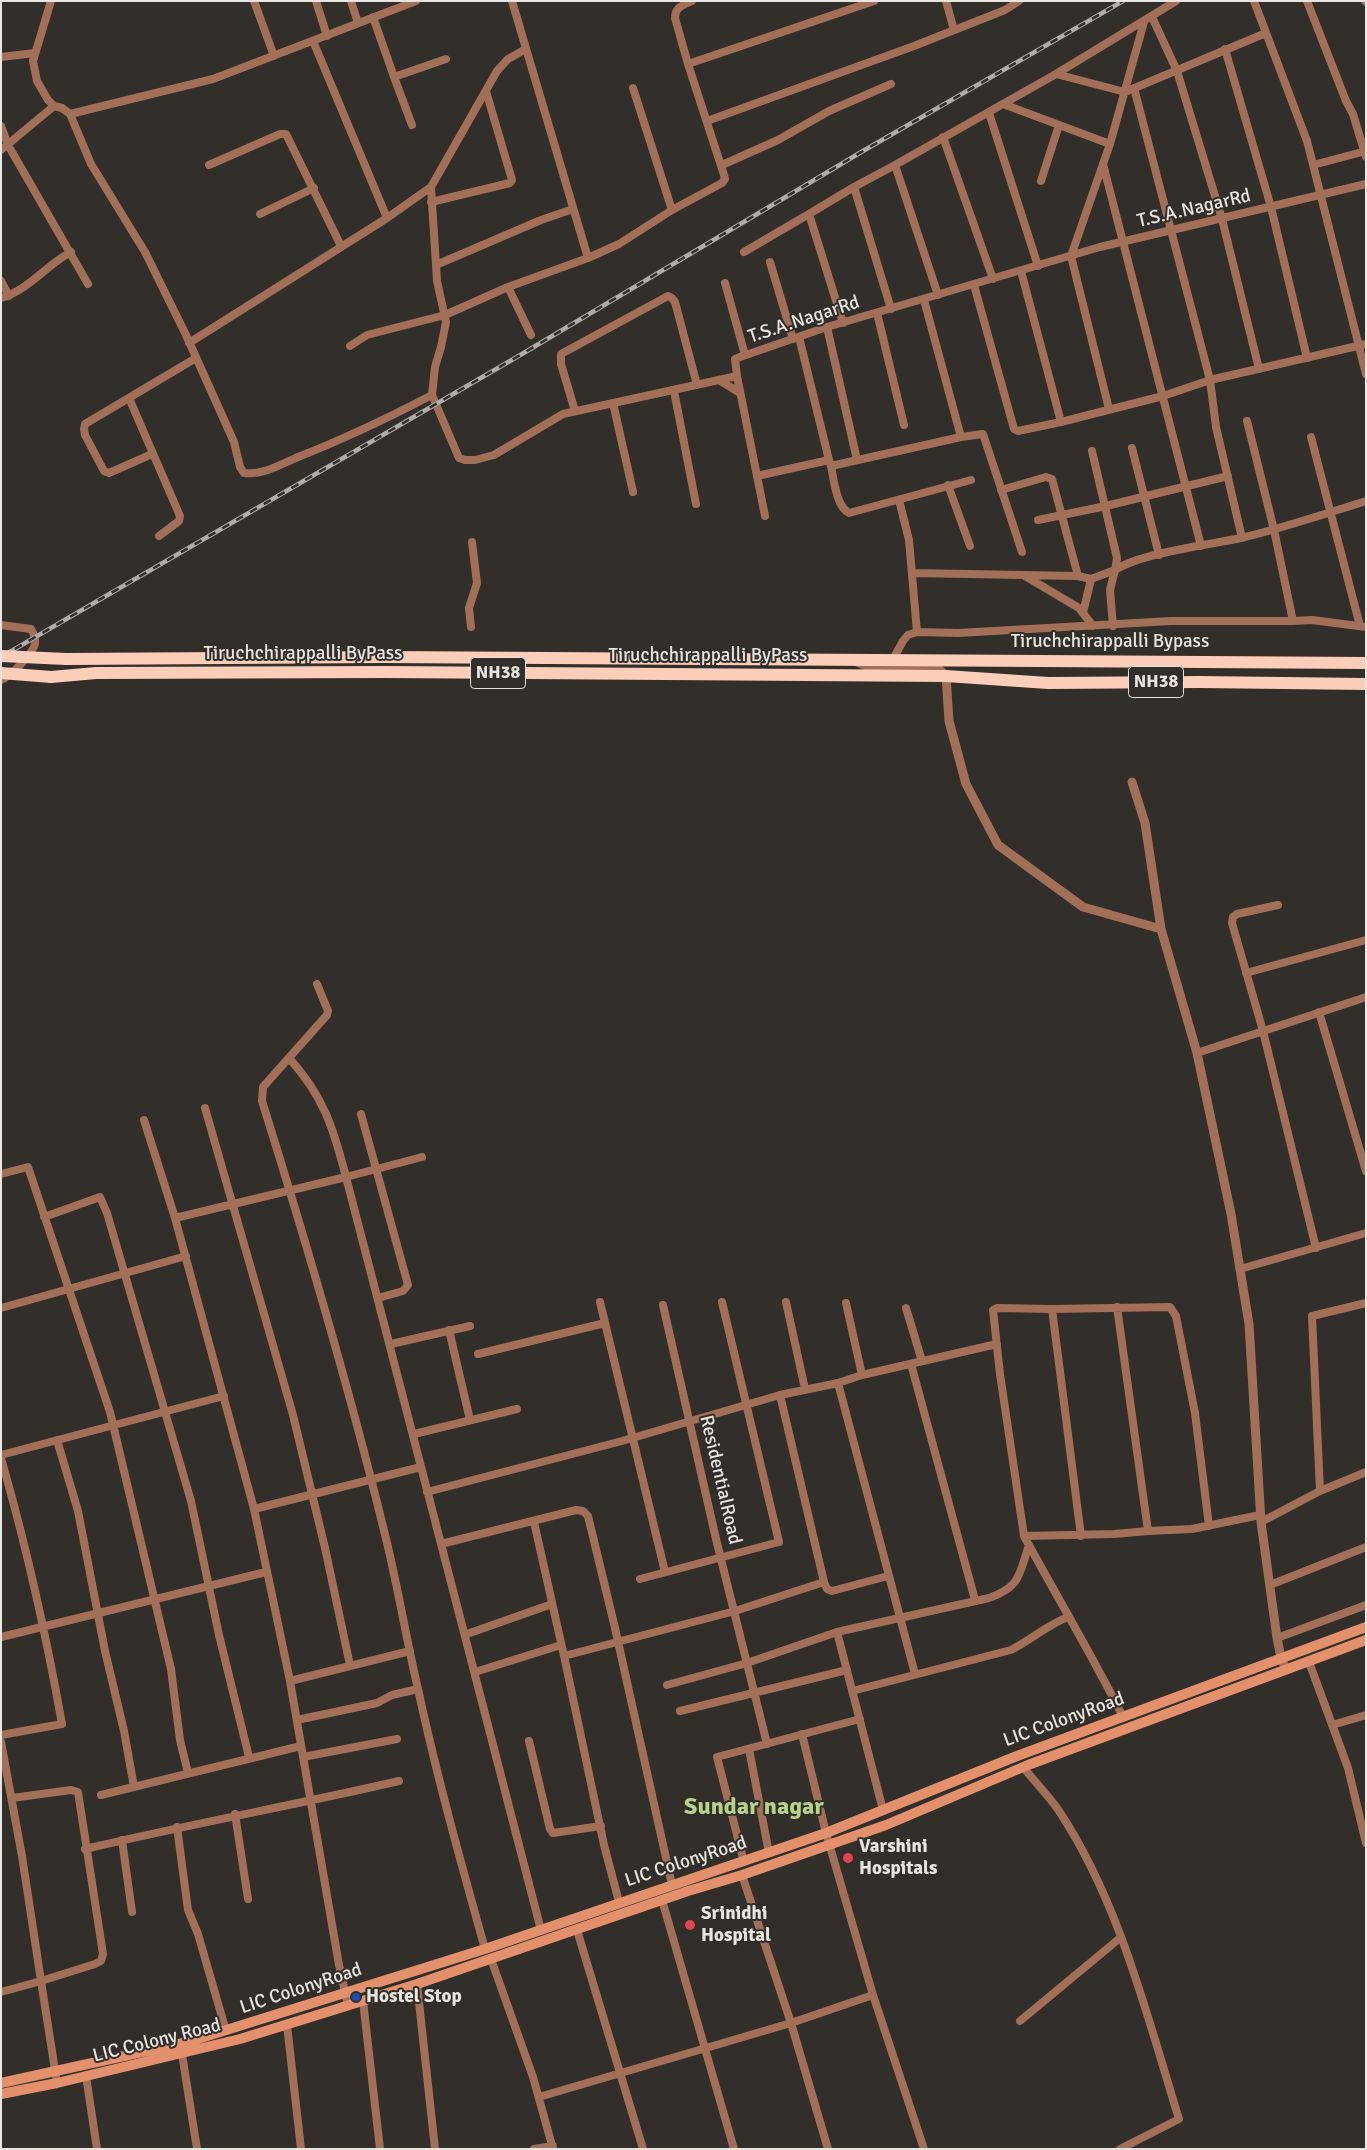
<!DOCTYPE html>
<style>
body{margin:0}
#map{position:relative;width:1367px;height:2150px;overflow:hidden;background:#322e2a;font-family:Signika,sans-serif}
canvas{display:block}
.frame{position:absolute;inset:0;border:2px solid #e8e5e3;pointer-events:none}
</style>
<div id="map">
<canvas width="1367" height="2150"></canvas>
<div class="frame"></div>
</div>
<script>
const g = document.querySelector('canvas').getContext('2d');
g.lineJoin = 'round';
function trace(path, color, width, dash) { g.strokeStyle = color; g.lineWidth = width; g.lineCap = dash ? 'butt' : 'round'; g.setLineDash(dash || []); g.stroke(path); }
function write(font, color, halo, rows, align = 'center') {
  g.font = font + ' Signika,sans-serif'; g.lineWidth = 4; g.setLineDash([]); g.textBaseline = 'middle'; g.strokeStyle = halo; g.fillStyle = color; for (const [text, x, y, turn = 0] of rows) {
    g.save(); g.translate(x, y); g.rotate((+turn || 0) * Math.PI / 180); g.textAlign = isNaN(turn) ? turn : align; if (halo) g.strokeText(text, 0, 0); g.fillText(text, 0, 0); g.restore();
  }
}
const minor = new Path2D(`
 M51,1L33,61L37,81L48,100L54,106L62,108L70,114L91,164L145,252L186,335L234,442L240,467L244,473C263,475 280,465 298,457C344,439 388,418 432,395
 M254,1L274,56
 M316,1L327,36
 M351,1L358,23
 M512,1L588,258
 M946,1L954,30
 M1254,1L1307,141L1366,374
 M1307,1L1346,101L1353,114L1366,157
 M1365,1L1366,2
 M373,17L394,77L446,59
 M1152,17L1177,71L1222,219L1259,369
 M313,41L387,218
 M1225,49L1271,207L1307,358
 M1,57L35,53
 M688,64L874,1
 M1056,74L1125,92L1266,33
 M394,77L412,125
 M633,88L672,210
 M1134,88L1210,380L1216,427L1242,538
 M1003,104L1110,144
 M989,113L1038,266
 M70,114L213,79L416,1
 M707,121L914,46L1005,10L1019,1
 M1,126L8,145L88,284
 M943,137L993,279
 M1,150L54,106
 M1103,164L1201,546
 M209,165L280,134H286L341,246
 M722,165L778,140L829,111L891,84
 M1313,165L1366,151
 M1041,181L1059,125
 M431,187L437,281L446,322L441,347L435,367L432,395L459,458L465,460H475L494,455L563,414L737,376L735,359L740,357L827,327L1100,247L1366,184
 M431,202L510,183L512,180L486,91
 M260,214L314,188
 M744,252L809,214
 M770,262L793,339
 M436,265L541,220L573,209
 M1021,271L1061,422L1163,396L1210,380L1366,344
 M1,281L9,296
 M725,283L745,355
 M974,285L1014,429L1018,431L1061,422
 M508,287L531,335
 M938,295L895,165L1056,74L1176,1
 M1,298C29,290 46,265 71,252
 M891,309L854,187L895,165
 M877,313L904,425
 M843,323L809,214L854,187
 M827,327L857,460
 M799,337L829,460
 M189,343L387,218L431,187L497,71L508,59L526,49
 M350,346L367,335L445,315L508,287L588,258L619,244L672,210L722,183L725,179L724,175L688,64L675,18C675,7 683,5 692,1
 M737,376L765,516
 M719,380L740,393
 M674,391L696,504
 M129,398L180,516L179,521L159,536
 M613,403L633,492
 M1109,409L1071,256L1110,144L1144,22
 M575,411L561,364V354L668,296L672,298L675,302L697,385
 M1247,421L1274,530L1293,621L1312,620L1366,627
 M961,437L983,434L1022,552
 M1311,437L1360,626
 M1132,448L1159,555
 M1092,451L1117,558L1115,570C1141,553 1208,545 1241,538C1283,528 1324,514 1366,501
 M152,454L109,473L104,471L85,435L84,429L85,424L196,358
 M831,466C834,480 836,506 849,513L971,480
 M757,476L829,460L831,466L961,437L924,300
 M948,485L970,546
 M1001,490L1046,477L1052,479L1078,576
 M899,500L909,540L917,632
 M1038,520L1106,506L1228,476
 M912,573L1078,576L1091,579L1115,570
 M1025,576L1079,608L1093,626
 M1083,613L1091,579
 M1,625L31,629C34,634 36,638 35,644C33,653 10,677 1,680
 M1113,626L1110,590L1115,570
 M471,627L469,608L477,583L472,542
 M892,661L903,641L908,635L917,632L958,633L1171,621H1293
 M1278,905L1237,914L1233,917L1232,923L1263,1031L1316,1248
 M1246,973L1366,940
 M317,984L328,1011L327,1015L263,1087L262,1101C308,1248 352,1397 388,1547C399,1594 407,1642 418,1689C437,1777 461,1863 485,1949
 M1319,1012L1366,1171
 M1197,1053L1366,997
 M289,1058C324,1097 333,1127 346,1177L422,1157
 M205,1108L293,1415L325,1548L350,1665
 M361,1114L408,1285L403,1291L378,1298
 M144,1120L175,1218L254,1509L290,1681L339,1965L348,2005
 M1,1174L28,1167L110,1412L171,1669L180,1740L188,1773
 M44,1217L100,1197L107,1213L191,1501L219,1635L249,1757
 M175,1218L346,1177C413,1427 477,1678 541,1930
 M1240,1269L1366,1233
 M600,1302L665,1572
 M786,1302L805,1389
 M846,1303L862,1375
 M663,1305L716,1539L767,1744
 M1117,1307L1148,1531
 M1,1308L186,1256
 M906,1308L922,1361
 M1052,1309L1081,1536
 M449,1330L470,1420
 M391,1344L470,1326
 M478,1354L605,1323
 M911,1364L975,1600
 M838,1383L915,1674
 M414,1434L517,1409
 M57,1440L78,1511L105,1651L124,1731L134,1787
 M1,1455L224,1396
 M1,1458C26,1545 46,1634 62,1724L1,1735
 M1320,1491L1312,1316L1366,1303
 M427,1492L622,1441L780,1395L838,1383L862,1375L997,1344
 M254,1509L421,1467
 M534,1522L564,1656
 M1261,1522L1320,1491L1366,1472
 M1024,1536L1000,1374L993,1310L997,1308L1052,1309L1170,1307L1176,1316L1195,1413L1209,1526
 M441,1544L576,1510L583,1511L588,1516L615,1628L672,1885
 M640,1579L779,1542L722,1302
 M824,1582L827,1589L832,1591L888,1576
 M1270,1585L1366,1547
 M837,1632L883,1810
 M467,1634L552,1604
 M1,1637L266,1572
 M1277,1638L1366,1605
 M1309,1662L1348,1768L1366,1843
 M475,1672L561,1645
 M290,1681L410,1651
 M667,1685L747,1663L837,1632L989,1598C1021,1587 1019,1574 1029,1545
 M852,1691L1011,1650C1031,1640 1047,1625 1068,1617
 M680,1711L847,1670
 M1123,1717C1092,1655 1057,1597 1024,1536L1114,1534L1148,1531L1192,1529L1260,1515
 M297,1720L377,1703L392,1695L418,1689
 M1332,1725L1366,1715
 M802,1734L826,1833L873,1995
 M529,1741L550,1829L553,1833L601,1826
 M1,1742L22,1856L41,1981L95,1964L101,1961L103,1954L78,1792L71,1790L12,1798
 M749,1749L769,1853
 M303,1757L397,1739
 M1023,1767C1035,1782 1049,1796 1059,1811C1119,1901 1147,2016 1179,2119L1120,2149
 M101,1795L301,1746
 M235,1814L248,1899
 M177,1827L188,1910L198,1934L226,2031
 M122,1840L132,1912
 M85,1849C190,1824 295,1805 399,1781
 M744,1862L717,1757L860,1719
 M742,1875L791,2023L828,2149
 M662,1900L734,2149
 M619,1902L604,1845L564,1656L735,1611L824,1582L780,1395
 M577,1930L643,2149
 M491,1959L533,2077L553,2149
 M417,1984L435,2149
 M1,1992L41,1981L57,2083
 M363,2001L380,2149
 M1020,2021L1120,1938
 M287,2025L301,2149
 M182,2054L197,2149
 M86,2076L97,2149
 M539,2097L791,2023L873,1995L924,2149
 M534,2149L553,2146`);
const tertiary = new Path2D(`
 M857,662L868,667H937L946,676L949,721L966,784L998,845L1083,907L1161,929
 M1132,782L1145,823L1161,929L1197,1053L1231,1214L1249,1324L1261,1522L1277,1638L1281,1658L1286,1669`);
const secondary = new Path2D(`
 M1,2083L188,2042L485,1949L826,1833L1017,1756L1366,1627
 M1,2094L57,2083L240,2039L417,1984L688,1891L742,1875L886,1825L1028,1765L1366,1640`);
const trunk = new Path2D(`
 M66,659L384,657L1366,663
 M51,677L96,673L384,672L946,676L1048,683L1199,682L1366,684`);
const rail = new Path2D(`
 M1,657L522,354L863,151L1123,1`);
const trunkBridge = new Path2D(`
 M1,656L66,659
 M1,673L51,677`);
const markers = [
 [848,1858,6,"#e0444e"],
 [690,1925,6,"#e0444e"],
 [356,1997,5,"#1a4fb4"]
];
const shields = [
 [498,673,55],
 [1156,682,55]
];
const shieldNames = [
 ["NH38",498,673],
 ["NH38",1156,682]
];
const streetNames = [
 ["T.S.A.NagarRd",1194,209,-13],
 ["T.S.A.NagarRd",804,320,-18],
 ["Tiruchchirappalli Bypass",1110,642],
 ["Tiruchchirappalli ByPass",303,654],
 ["Tiruchchirappalli ByPass",708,656],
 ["ResidentialRoad",720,1480,77],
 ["LIC ColonyRoad",1064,1720,-20],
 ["LIC ColonyRoad",686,1862,-18],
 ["LIC ColonyRoad",301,1989,-18],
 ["LIC Colony Road",157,2041,-14]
];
const poiNames = [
 ["Varshini",859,1847],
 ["Hospitals",859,1869],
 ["Srinidhi",701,1914],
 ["Hospital",701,1936],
 ["Hostel Stop",366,1997]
];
const districtNames = [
 ["Sundar nagar",754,1808]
];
trace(minor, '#a26f58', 8);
trace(tertiary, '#a26f58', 9);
trace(secondary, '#e3916c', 10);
trace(trunk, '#fcceba', 12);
trace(rail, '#afaca9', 4.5);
trace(rail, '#322e2a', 2.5, [8]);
trace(trunkBridge, '#fcceba', 12);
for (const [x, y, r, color] of markers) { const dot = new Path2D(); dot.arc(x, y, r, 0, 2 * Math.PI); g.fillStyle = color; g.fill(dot); trace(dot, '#322e2a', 2); }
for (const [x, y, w] of shields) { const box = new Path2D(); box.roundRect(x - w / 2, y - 15.5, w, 31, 4); g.fillStyle = '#322e2a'; g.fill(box); trace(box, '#e8e5e3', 1); }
write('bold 18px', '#e8e5e3', null, shieldNames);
write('19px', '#e8e5e3', '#322e2a', streetNames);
write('bold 19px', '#e8e5e3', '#322e2a', poiNames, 'left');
write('bold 24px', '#b7d28a', '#322e2a', districtNames);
</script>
